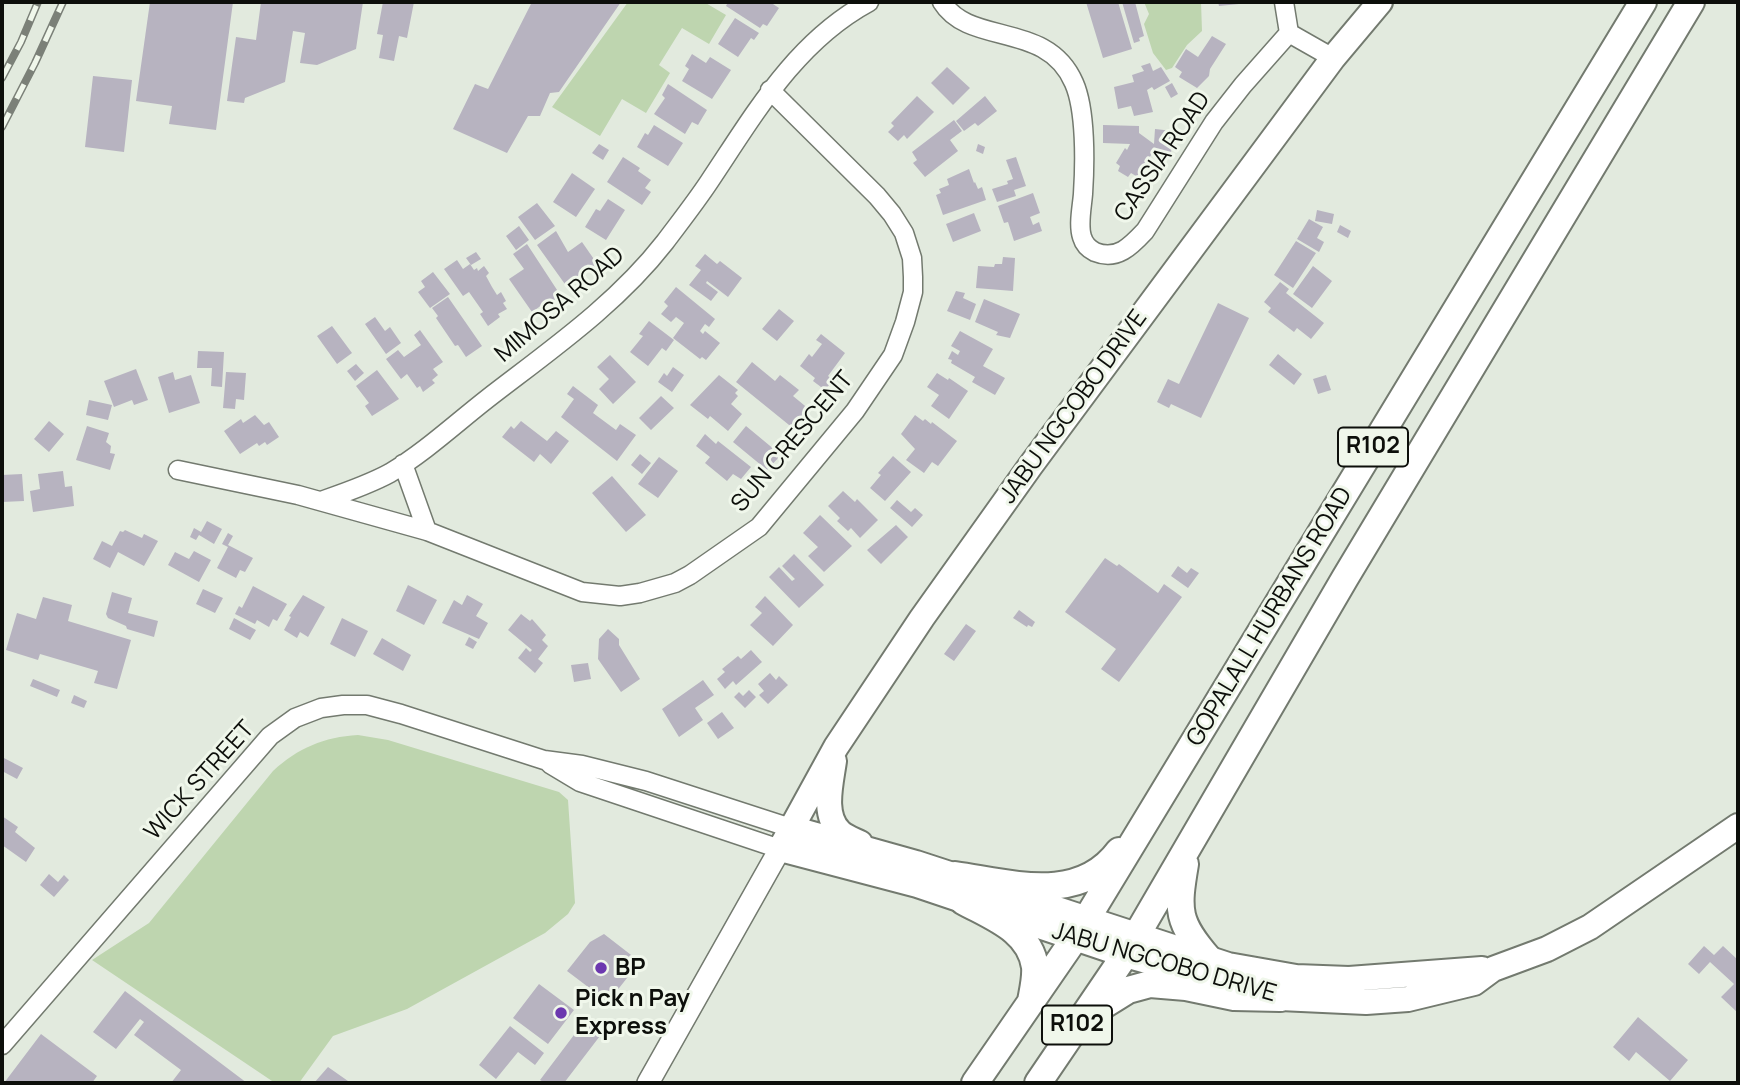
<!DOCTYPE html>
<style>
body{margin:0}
#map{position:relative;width:1740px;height:1085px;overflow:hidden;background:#e2eade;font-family:Manrope,sans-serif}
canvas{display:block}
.frame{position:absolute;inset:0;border:4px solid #0d0f0b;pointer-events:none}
</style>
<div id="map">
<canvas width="1740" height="1085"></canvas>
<div class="frame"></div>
</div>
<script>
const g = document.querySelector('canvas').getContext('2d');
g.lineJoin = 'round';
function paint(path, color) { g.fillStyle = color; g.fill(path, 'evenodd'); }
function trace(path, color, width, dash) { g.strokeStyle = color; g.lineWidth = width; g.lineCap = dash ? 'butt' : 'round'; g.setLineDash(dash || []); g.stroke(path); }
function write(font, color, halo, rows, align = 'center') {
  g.font = font + ' Manrope,sans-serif'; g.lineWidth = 6; g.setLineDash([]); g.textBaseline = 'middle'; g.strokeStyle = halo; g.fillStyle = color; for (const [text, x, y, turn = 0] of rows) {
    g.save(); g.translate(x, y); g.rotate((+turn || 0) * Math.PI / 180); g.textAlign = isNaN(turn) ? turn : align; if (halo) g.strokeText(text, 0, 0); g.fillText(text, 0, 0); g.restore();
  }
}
const green = new Path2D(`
 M628,2H704L726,15L709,44L682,28L659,65L670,73L646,113L622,99L600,136L552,107Z
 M1144,2H1201L1202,31L1187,45L1172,68L1166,70L1153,53L1144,24L1149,14Z
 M358,735L388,740L559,792L568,800L575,903L568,914L545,933L407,1009L333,1036L299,1083H275L92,960L149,923L273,771C298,748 324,737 358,735Z`);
const building = new Path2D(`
 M150,2H233L216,130L169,124L172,106L136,101Z
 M261,2H363L356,49L317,65L300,63L305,33L293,31L285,82L245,98L244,103L227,101L236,37L256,40Z
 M383,2H414L407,38L399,36L394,61L379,58L383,35L377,34Z
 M532,2H621L559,92L550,93L540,116H528L507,153L453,129L475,84L488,89Z
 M724,2H770L779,8L767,26L763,24L760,28L726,6L727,4Z
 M1086,2H1118L1132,49L1103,58Z
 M1122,2H1135L1144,36L1139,38L1140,41L1134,43Z
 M1218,2H1239V4L1219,6Z
 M735,18L759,33L754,40L751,38L738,57L718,44Z
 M1212,36L1226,44L1210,69L1209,76L1197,88L1179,77L1182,72L1175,67L1186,49L1198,57Z
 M692,54L706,63L710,57L731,70L712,99L682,81L689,69L685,66Z
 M1150,63L1153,71L1161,67L1170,81L1154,90L1152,87L1147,90L1153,112L1134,116L1131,106L1118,109L1114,87L1134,82L1132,75L1144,71L1141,66Z
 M947,67L970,88L953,105L931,83Z
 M93,76L132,80L124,152L85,147Z
 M1172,83L1178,94L1171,98L1165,87Z
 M668,84L707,110L698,125L692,122L685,134L654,114L665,98L662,95Z
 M917,96L934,112L907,139L904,135L898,141L888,132L894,126L891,123Z
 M985,96L997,111L978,126L975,123L964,131L956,121Z
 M954,120L962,131L950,140L958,151L925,177L913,163L917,160L912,152Z
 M654,125L683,143L668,166L637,147L645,133L648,135Z
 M1103,125L1139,126V133L1154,144L1155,129L1173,131L1171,153L1154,151L1149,158L1157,164L1150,176L1145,173L1141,179L1131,173L1128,177L1118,171L1120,166L1116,163L1125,148L1127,150L1130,144L1103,143Z
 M599,144L609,150L603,160L592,153Z
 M978,144L985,147L983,154L976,151Z
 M623,157L640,168L638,171L651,180L645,188L651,192L642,205L607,182Z
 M1016,157L1026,186L1014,190L1016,196L997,202L992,189L1008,184L1007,181L1013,179L1006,160Z
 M969,169L974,183L975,182L978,189L982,187L986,200L943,215L936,195L941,193L939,189L949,185L947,179Z
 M572,173L595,189L576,217L553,202Z
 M1033,193L1040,213L1030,217L1033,225L1039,222L1042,231L1014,241L1008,222L1004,223L998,206Z
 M608,199L625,210L606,240L585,227L596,209L600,211Z
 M537,203L555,226L535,240L518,217Z
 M1317,210L1334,214L1332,224L1315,221Z
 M974,213L981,231L953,242L946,224Z
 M1309,219L1323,227L1317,238L1324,242L1319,252L1297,239Z
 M1340,225L1351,231L1348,238L1337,232Z
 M519,226L529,240L516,250L506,236Z
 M556,231L568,252L582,242L598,265L567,287L537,245Z
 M1296,241L1316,253L1293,288L1274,275Z
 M527,244L561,296L553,301L549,300L532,312L509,279L524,269L513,254Z
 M476,252L481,259L471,265L466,258Z
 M705,254L717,264L720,261L742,278L728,297L707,281L706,283L718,292L711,301L689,285L701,270L695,266Z
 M1003,257L1015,258L1013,291L976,288L978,266L994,267L995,264H1002Z
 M457,260L463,269L470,264L474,270L477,268L478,271L484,266L489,273L486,276L492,287L497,295L501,292L506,301L503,303L507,309L498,314L500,317L488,326L480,314L483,312L469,292L463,296L444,269Z
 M1313,266L1332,281L1312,308L1293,294Z
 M433,272L450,294L430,308L418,292L425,287L421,281Z
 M1280,282L1289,289L1286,293L1324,323L1311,339L1297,328L1294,332L1268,312L1271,308L1264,302Z
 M676,287L715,319L709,327L705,324L700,331L703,334L705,331L720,343L706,360L702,357L700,359L673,338L684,323L676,317L671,322L661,314L668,306L664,302Z
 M956,291L965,293L963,298L976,304L970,320L947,311Z
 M448,297L482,346L466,357L458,345L455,346L436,318L438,316L432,308Z
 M984,299L1020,314L1010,338L996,335L998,332L975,322Z
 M1218,303L1249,318L1201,418L1171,404L1169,408L1157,402L1168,379L1179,384Z
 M779,309L794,321L777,341L762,329Z
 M375,317L385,331L390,327L401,343L386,354L365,324Z
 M649,321L674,340L666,351L662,348L648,366L630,352L643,336L639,334Z
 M332,326L352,353L337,364L317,336Z
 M420,330L443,362L433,369L438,375L432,380L435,383L423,392L420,386L417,388L407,374L401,379L386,359L398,350L404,357L421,345L414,335Z
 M960,331L993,349L983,366L1005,378L995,395L972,382L975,377L951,363L952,360L948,359L952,351L958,355L960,351L951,346Z
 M821,334L845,353L828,376L833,380L825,390L813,381L815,378L800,366L809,354L812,357L822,344L816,340Z
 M198,351L224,352L222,387L211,386L212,368H197Z
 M1278,354L1302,374L1294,385L1269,365Z
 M610,355L636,382L613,404L599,389L609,379L597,367Z
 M752,362L775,381L780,375L799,390L793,396L810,410L794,429L736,382Z
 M356,364L364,373L355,381L347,371Z
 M673,367L684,375L672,392L658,382L664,373L667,376Z
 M136,369L148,400L134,405L132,400L114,407L104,381Z
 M377,370L399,399L372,416L365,406L369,403L356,386Z
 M173,372L175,380L191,375L200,403L169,413L158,377Z
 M226,372L246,373L244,400L236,399L235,409L223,408Z
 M937,373L948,380L949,378L968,391L949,419L931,406L939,395L927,387Z
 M719,375L738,390L735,393L738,396L731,404L742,414L728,431L710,416L708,419L690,405Z
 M1326,375L1331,390L1318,394L1313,379Z
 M573,386L598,405L593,413L616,430L620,424L636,435L617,461L561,417L574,399L567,394Z
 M661,396L674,408L651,430L639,418Z
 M89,400L112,405L108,420L86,415Z
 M255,415L264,425L269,422L279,437L267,445L265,442L259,446L257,443L240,454L224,431L241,419L243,423Z
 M915,415L923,421L925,419L931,424L932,422L957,441L938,466L932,462L924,473L906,460L915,449L901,434Z
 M49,421L64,434L49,452L34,439Z
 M521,421L547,441L556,431L569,441L551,464L540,454L534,462L502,437L511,426L514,429Z
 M87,426L109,433L106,442L111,446L110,453L115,454L110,470L76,460Z
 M746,426L781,455L767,470L733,442Z
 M705,434L716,444L718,441L751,467L741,479L733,474L727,481L705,463L710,457L696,446Z
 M640,454L651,463L642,474L631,465Z
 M893,456L911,472L885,501L870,488L881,475L878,473Z
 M659,457L678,471L658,498L638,484Z
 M63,471L65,487L72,486L74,506L33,512L30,491L40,489L38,474Z
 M22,474L24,501L2,502V475Z
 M612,476L646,515L626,532L592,493Z
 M843,491L855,502L857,499L878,520L860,538L851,528L848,531L837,521L840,518L828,506Z
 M897,500L911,512L915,508L923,515L912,527L890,508Z
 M820,515L852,546L824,572L808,556L818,547L803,533Z
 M207,521L222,529L214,544L199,535L196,540L190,537L194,528L201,532Z
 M896,525L908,537L881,564L867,550Z
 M125,530L142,538L144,534L158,541L144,566L118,552L110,568L93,559L102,541L112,546L120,531L123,532Z
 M228,533L233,536L228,545L253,558L245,572L240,570L236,578L217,568L228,547L222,544Z
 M194,551L211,560L199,582L168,565L175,552L189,559Z
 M794,554L824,585L799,608L769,577L779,567L792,581L795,579L782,566Z
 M1105,558L1117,566L1119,564L1158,593L1164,584L1182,597L1119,682L1101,669L1116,649L1065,612Z
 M1178,566L1187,573L1191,568L1199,573L1188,588L1171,576Z
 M408,585L437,600L424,625L396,611Z
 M253,586L287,604L277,621L273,619L269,627L257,620L255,624L235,614L239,606L242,608Z
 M203,589L223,598L215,613L196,604Z
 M112,592L132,598L128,613L158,621L154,637L127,629L126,626L108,618L106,614Z
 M303,595L325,607L308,637L300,632L297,638L284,630L291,617L289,616Z
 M467,595L483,604L476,616L488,623L479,639L442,623L454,600L462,605Z
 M765,596L793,625L773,646L750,625L762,613L755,607Z
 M43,597L72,605L68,621L131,640L117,689L94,683L98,671L40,654L38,660L6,650L17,613L36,619Z
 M1019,610L1035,622L1032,627L1028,625L1027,627L1013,618Z
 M521,614L530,621L532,619L546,635L542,640L548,646L538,659L543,663L535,673L518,658L526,648L530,652L532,650L508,630Z
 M234,618L256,630L250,640L229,629Z
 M342,618L368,631L355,657L330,644Z
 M966,624L976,631L954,661L944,654Z
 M608,629L619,639V645L640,679L621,692L598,659L599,639Z
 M469,637L477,642L473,649L465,645Z
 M382,638L411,655L403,671L373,654Z
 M751,650L762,662L736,685L733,681L725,689L717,679L725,672L722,669L738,656L741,659Z
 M588,663L591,679L574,682L571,665Z
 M770,673L776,680L779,676L788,685L768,704L759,695L764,691L758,684Z
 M33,679L60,690L57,697L30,686Z
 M703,680L714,695L695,708L703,720L679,737L662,709Z
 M749,690L756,697L745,708L734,697L739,692L743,696Z
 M74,695L87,701L84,708L71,703Z
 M722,712L734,728L718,739L707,723Z
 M2,757L23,768L17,779L2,771Z
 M2,816L18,827L15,832L35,848L26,862L2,845Z
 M49,874L58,882L64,875L69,880L54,897L40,885Z
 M604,934L635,958L631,973L608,1002L567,971L590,942Z
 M1704,946L1714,955L1723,946L1738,960V1013L1721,997L1734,984L1710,962L1699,974L1688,964Z
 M539,984L574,1010L548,1044L513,1018Z
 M125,991L247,1083H171L181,1070L134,1035L144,1022L140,1019L116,1049L93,1032Z
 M1638,1017L1688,1060L1670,1081L1636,1052L1629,1061L1613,1047Z
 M586,1019L603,1032L564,1083H545L540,1080Z
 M510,1026L544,1053L535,1065L518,1052L496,1079L479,1065Z
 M41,1034L97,1076L92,1083H4Z
 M328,1067L348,1081L346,1083H314Z`);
const minor = new Path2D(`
 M942,2C970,47 1047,20 1074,83C1086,110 1085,164 1083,194C1082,207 1078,225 1082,237C1084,244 1089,249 1095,252C1117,261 1131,246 1145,231L1214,122L1243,85L1289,33
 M1284,2L1289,33
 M1289,33L1333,58
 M403,464L427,531
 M178,470L298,495L427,531L582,592L620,596L640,593L675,583L690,575L759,527L855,411L893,355L905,322L913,292V277L912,258L904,233L892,214L877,196L770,90
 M321,501C344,493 368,485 390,473C425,452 455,424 487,399C549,351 616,305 665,242C680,222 695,203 709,182C754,115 795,42 869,2
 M550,764L580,782L780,849
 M2,1045L270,736L295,718L321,708L343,705H367L401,714L544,760L582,765L646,781L791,828`);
const tertiary = new Path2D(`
 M648,1083L780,849`);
const secondary = new Path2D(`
 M1380,2L1333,58L1031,465L922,618L836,747L780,849L917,885L1125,955L1280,998L1366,1002L1408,999L1474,983L1493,969L1547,949L1590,927L1738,826
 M834,761C831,783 822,815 840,832C845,837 854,840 860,843
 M791,828L916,863L1228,965L1296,977L1349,979L1482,969`);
const primary = new Path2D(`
 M1185,864C1177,911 1177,922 1209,959
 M955,875C1011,883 1079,905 1119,851
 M963,901C992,917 1030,930 1035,967C1036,978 1033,990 1031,1001
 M1091,1013L1128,990L1150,984L1186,987L1234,997L1280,998
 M975,1083L1075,938L1643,2
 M1038,1083L1125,955L1345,578L1691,2`);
const rail = new Path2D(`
 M2,78L21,42L38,2
 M2,127L35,63L63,2`);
const markers = [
 [601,968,7,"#6c38af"],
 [561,1013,7,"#6c38af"]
];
const shields = [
 [1373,447,70],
 [1077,1025,70]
];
const shieldNames = [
 ["R102",1373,447],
 ["R102",1077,1025]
];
const streetNames = [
 ["CASSIA ROAD",1163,157,-56],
 ["MIMOSA ROAD",560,305,-41],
 ["JABU NGCOBO DRIVE",1074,407,-54],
 ["SUN CRESCENT",793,442,-50],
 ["GOPALALL HURBANS ROAD",1270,617,-59],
 ["WICK STREET",200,781,-48],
 ["JABU NGCOBO DRIVE",1164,963,16]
];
const poiNames = [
 ["BP",615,968],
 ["Pick n Pay",575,999],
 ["Express",575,1027]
];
paint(green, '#bed5af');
paint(building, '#b7b3c0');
trace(minor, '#737a6f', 21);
trace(tertiary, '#737a6f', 24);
trace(secondary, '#737a6f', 28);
trace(primary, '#737a6f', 30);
trace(minor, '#fff', 18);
trace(tertiary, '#fff', 21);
trace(secondary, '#fff', 24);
trace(primary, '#fff', 26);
trace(rail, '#7b8078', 8);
trace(rail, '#f0f7eb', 5, [16]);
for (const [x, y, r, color] of markers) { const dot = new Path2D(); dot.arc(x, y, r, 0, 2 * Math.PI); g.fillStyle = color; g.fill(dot); trace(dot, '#f0f7eb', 2.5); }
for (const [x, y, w] of shields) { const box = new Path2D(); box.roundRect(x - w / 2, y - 19.5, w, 39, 5); g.fillStyle = '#f0f7eb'; g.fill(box); trace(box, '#0d0f0b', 2); }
write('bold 23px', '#0d0f0b', null, shieldNames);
write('24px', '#0d0f0b', '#f0f7eb', streetNames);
write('bold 24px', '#0d0f0b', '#f0f7eb', poiNames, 'left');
</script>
